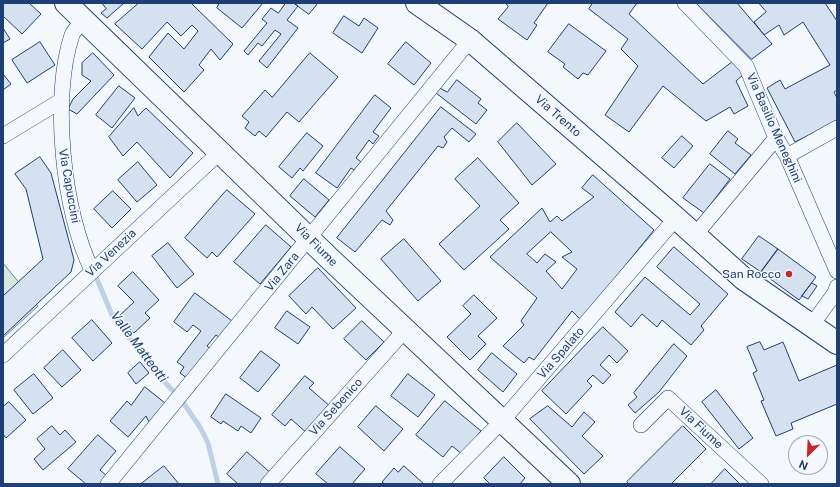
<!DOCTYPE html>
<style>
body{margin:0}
#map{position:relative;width:840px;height:487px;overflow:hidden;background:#f4f7fb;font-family:"Public Sans",sans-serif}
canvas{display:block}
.frame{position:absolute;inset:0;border:4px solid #1d3f73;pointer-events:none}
.north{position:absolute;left:788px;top:435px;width:40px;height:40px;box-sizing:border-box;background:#f4f7fb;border:1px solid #9eadc5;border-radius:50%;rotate:204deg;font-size:11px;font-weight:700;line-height:16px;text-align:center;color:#1d3f73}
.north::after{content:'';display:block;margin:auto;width:14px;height:18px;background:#c62828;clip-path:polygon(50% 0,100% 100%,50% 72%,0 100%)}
</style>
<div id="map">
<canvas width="840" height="487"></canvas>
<div class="frame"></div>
<div class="north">N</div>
</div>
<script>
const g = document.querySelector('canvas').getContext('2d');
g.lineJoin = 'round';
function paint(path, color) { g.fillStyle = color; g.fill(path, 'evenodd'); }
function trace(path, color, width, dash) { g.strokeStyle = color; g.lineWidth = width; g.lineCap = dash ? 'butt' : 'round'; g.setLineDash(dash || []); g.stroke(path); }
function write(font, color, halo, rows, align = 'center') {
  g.font = font + ' "Public Sans",sans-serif'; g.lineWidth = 3; g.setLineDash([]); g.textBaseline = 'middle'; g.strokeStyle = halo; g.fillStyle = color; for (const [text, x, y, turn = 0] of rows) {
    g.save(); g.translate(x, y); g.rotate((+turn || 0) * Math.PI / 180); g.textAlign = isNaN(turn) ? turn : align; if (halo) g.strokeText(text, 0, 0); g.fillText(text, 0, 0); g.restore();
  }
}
const green = new Path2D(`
 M3,263L38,306L3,338Z`);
const stream = new Path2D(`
 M97,279L112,315L150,366L174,392
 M184,404L200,427L208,443L218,484`);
const building = new Path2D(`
 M3,3H29L41,14L22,34L3,16Z
 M102,3H124L107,18L101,13L106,9Z
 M139,3H191L233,44L220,60L211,49L199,65L204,70L184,92L149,57L168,33L184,49L198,31L192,25L181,36L167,22L142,49L115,24Z
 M220,3H263L242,28L217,8Z
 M286,3H294L298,6L287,20L298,28L267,68L259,61L281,34L275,30L262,46L258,43L248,55L244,51L267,23L262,19L271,8L278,13Z
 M294,3H318L309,14Z
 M506,3H548L534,23L537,25L527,40L498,19L508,7Z
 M593,3H637L629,14L703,84L733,61L744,74L736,81L748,106L734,114L730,107L706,121L663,86L629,132L605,115L638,66L621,49L628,39L589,9Z
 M696,3H737L772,44L752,59Z
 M759,3H825L837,21V90L834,92L837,98V121L795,142L767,88L780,80L785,89L830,65L803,22L784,35L779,25L764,35L754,22L766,12Z
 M344,16L359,26L364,18L378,28L362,53L333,33Z
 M569,24L606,51L588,75L583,73L578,79L563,67L565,64L548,52Z
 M3,28L10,39L3,43Z
 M40,42L55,65L27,83L12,60Z
 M406,42L431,63L414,85L388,64Z
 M93,53L114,75L77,114L68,109L73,99L91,81L82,75V63Z
 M310,53L338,77L299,122L287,112L266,137L259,131L255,136L245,128L249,122L242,116L265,90L272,97Z
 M3,74L11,84L3,90Z
 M457,80L481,99L478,103L487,110L476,124L436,93L440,88L447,92Z
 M119,86L135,98L112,128L96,115Z
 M375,95L391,108L373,132L379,136L373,144L369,140L356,158L361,162L354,170L351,168L337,188L316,173Z
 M441,107L476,134L469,142L452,128L444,137L447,142L443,148L438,146L386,211L393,220L390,225L382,220L355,252L337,238Z
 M134,108L138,116L146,108L193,153L170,178L137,142L123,156L109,137Z
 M517,123L556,164L532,185L498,142Z
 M728,131L738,139L735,143L751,155L735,174L710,154Z
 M307,133L323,146L303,171L300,168L292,178L279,167Z
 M682,136L693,146L674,168L662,158Z
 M40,157L51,173L74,260L71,272L3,336V296L43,259L26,189L15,174Z
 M478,158L519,203L500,220L509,229L464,270L439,244L480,206L455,179Z
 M138,162L157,185L137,202L118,180Z
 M710,164L730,179L704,213L683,198Z
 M593,175L654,230L581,320L572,311L534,360L529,357L524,363L503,346L524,325L521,321L537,298L490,257L542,208L550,222L557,216L562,221L594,197L582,188ZM551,232L572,252L562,257L577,269L562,289L546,271L556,262L545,254L537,263L527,254Z
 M304,179L329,200L315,217L290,196Z
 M227,190L255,214L217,257L212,252L207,258L185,238Z
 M113,191L131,209L112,228L94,209Z
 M266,225L291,247L260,284L234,262Z
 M759,236L778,249L761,272L742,259Z
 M404,239L441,281L418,301L381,259Z
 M168,243L194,274L177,288L152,256Z
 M674,247L728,294L701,326L704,330L691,345L662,320L657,327L642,314L631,327L615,312L645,277L690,315L700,304L657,267Z
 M778,249L816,277L799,300L761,272Z
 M318,268L356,308L333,329L312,307L306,314L289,296Z
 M133,272L159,300L145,313L150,318L134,333L118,317L134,302L118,286Z
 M812,283L817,286L808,299L802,296Z
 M195,293L236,324L224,341L216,335L207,346L214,351L191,381L180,373L184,367L177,362L201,331L193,325L187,332L174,322Z
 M474,295L497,318L478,336L486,344L470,360L447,337L471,314L463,306Z
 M287,311L310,327L298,344L275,328Z
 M92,320L112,343L93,361L72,338Z
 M362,321L384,342L366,360L344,339Z
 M603,327L628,351L617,363L609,355L600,365L611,375L603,384L593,375L587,381L592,386L566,414L542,391Z
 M760,342L764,350L783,342L799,381L837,365V404L791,423L793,429L776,436L761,401L764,400L753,373L757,371L747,347Z
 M674,344L687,356L659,392L635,413L628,405L637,397L634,393Z
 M63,350L81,370L62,387L44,368Z
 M261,351L280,365L258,392L240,378Z
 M492,353L517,374L503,392L478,370Z
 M140,362L149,373L136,384L128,373Z
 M34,374L53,398L33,414L14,390Z
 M408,374L435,395L418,417L391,396Z
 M305,376L314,383L309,388L331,407L308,434L291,419L285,426L272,415Z
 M145,387L165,403L149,422L146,416L128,437L110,421L127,401L131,405Z
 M716,390L753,438L739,449L702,402Z
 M226,394L261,418L251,433L241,426L238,431L223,421L221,424L211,417Z
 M445,401L481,431L462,454L452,446L443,457L416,435Z
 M9,402L26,420L6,438L3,434V407Z
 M376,406L403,429L384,451L358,427Z
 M548,406L572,427L584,412L595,422L582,436L603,456L584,474L530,419Z
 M52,426L60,435L65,430L76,442L43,470L34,459L45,449L37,439Z
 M683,426L706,449L671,484H629L627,482Z
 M98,435L116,451L100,470L108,477L101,484H86L68,469Z
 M340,447L365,469L352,484H328L316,474Z
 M247,452L273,475L266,484H238L227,474Z
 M504,457L525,478L520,484H490L484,478Z
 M164,466L179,484H141Z
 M404,466L424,484H385L382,482L394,468L398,472Z
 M725,469L740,484H711Z`);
const street = new Path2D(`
 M685,3L746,66L776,138L787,156L837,271
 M83,21C79,25 74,30 72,35C51,97 63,213 92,270
 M3,136L62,100
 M787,156L837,128
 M695,235L776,138
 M811,326L835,293L837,287
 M3,355L220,152
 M641,425L668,398L761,484
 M108,484L470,40
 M268,484L405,330
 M440,484L502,421L676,218`);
const secondary = new Path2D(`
 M66,3L329,258L569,484
 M417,3L470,40L676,218L744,279L837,343`);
const markers = [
 [789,274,4,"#c62828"]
];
const streetNames = [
 ["Via Trento",558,116,41],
 ["Via Basilio Meneghini",774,128,66],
 ["Via Capuccini",69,186,80],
 ["Via Fiume",316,245,45],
 ["Via Venezia",111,253,-43],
 ["Via Zara",282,272,-51],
 ["Via Spalato",561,353,-49],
 ["Via Sebenico",336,407,-48],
 ["Via Fiume",701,428,43]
];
const poiNames = [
 ["San Rocco",781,274]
];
const waterNames = [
 ["Valle Matteotti",139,347,53]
];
paint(green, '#d7e8df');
trace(green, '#687fa3', 1);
trace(stream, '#bed0e5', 5);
paint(building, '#d5e0f0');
trace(building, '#1d3f73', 1);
trace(street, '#1d3f73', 16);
trace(secondary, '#1d3f73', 24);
trace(street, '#f4f7fb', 15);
trace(secondary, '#f4f7fb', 22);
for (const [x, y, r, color] of markers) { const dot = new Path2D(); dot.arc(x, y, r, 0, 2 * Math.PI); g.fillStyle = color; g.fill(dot); trace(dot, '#f4f7fb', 1.5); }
write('12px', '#1d3f73', '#f4f7fb', streetNames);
write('12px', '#1d3f73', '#f4f7fb', poiNames, 'right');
write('italic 13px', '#1d3f73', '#f4f7fb', waterNames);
</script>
